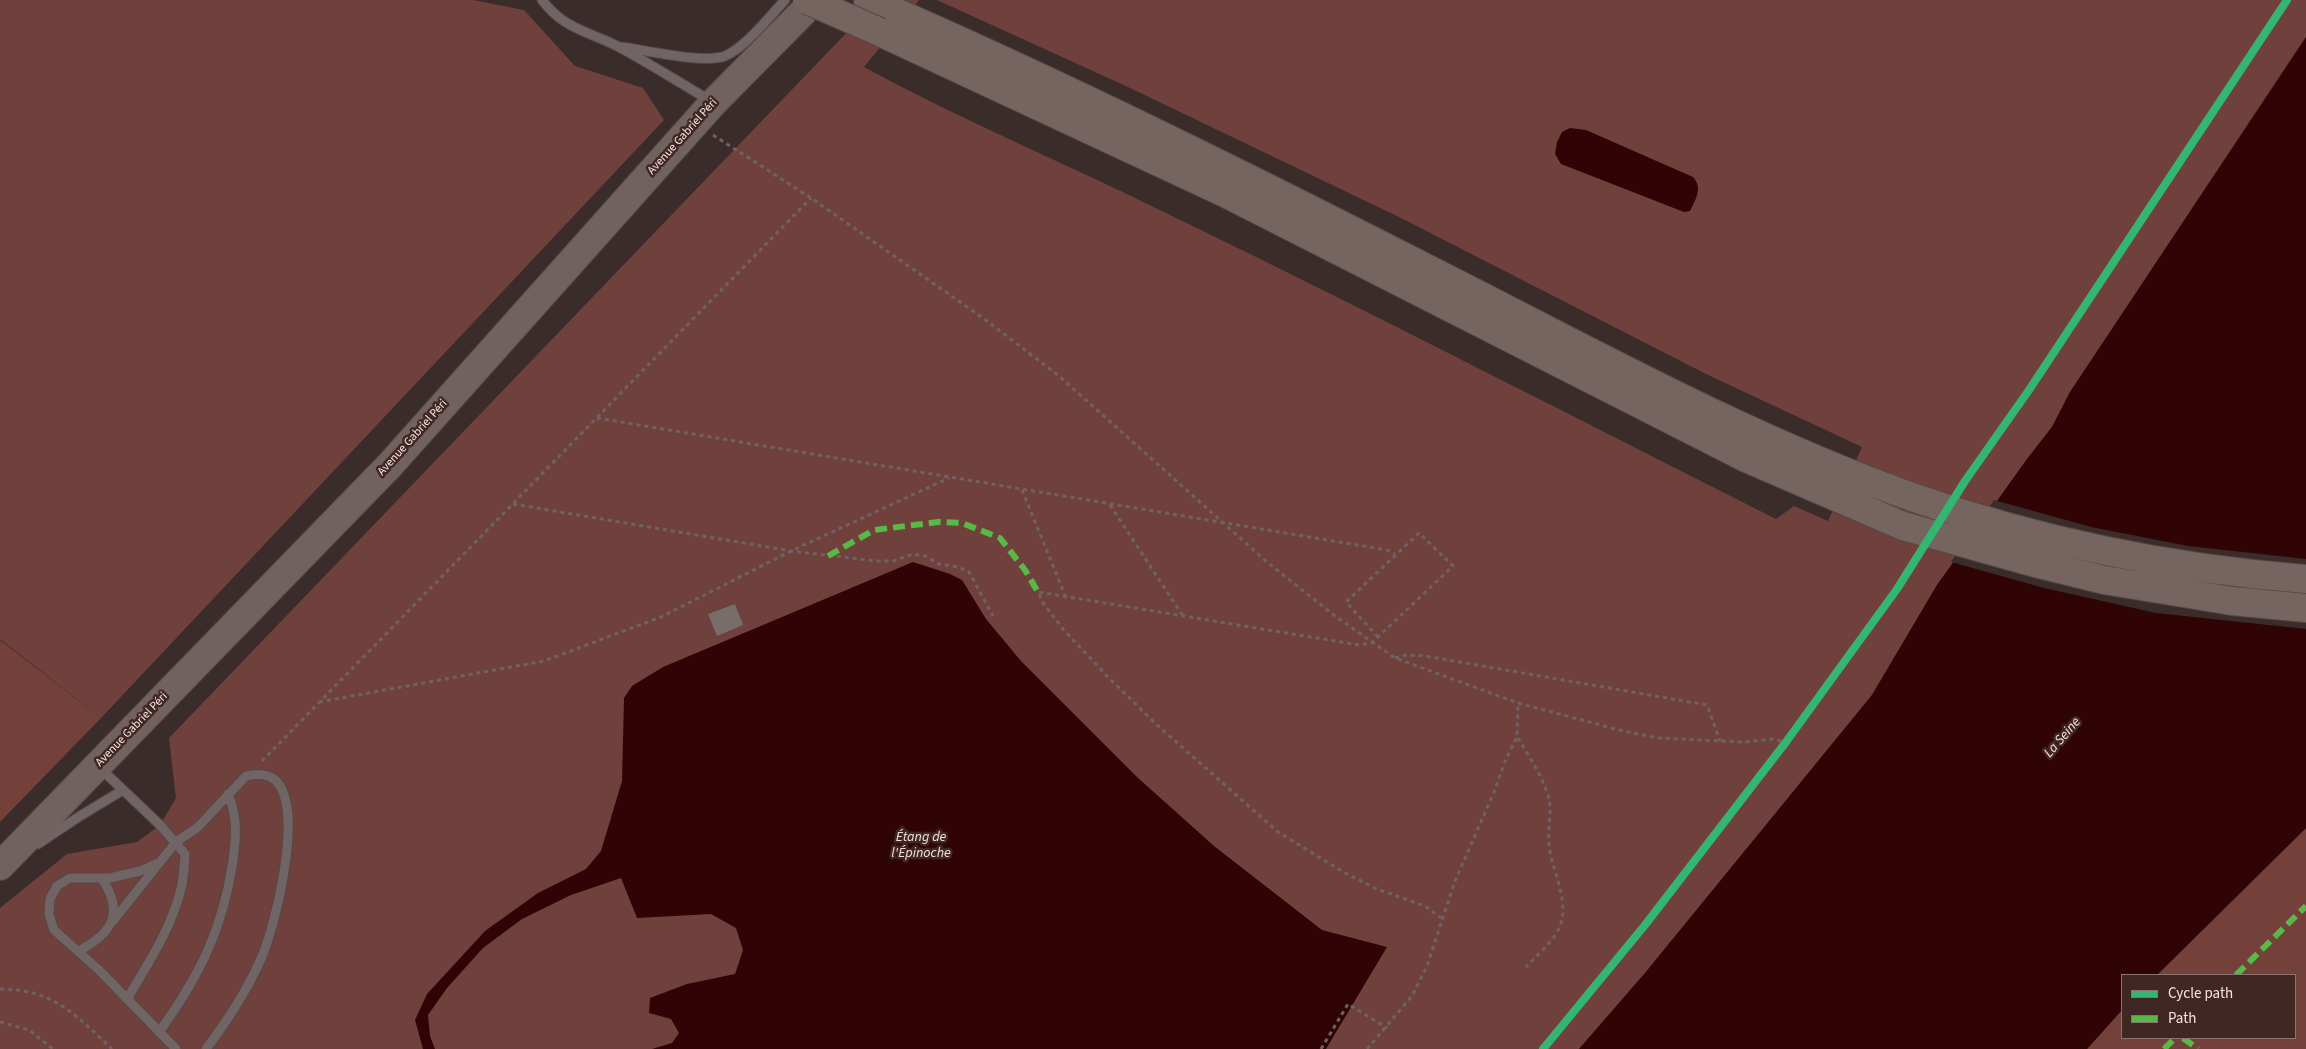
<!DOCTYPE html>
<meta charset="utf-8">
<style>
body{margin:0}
#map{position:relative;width:2306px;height:1049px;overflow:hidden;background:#3a2c2a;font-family:"Source Sans 3",sans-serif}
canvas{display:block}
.legend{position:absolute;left:2121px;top:974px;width:175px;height:65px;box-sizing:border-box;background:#402724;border:1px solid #8a7371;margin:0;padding:6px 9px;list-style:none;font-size:15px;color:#f8e6e4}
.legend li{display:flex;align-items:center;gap:10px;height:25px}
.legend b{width:25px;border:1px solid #8a7371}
</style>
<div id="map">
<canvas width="2306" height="1049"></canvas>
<ul class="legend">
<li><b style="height:6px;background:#33b770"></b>Cycle path</li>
<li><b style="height:6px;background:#58b947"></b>Path</li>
</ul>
</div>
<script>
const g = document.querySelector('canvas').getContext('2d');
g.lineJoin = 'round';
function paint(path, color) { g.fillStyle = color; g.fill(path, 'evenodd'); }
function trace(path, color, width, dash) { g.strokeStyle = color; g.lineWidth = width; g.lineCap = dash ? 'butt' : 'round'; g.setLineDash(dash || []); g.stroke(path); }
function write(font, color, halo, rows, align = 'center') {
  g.font = font + ' "Source Sans 3",sans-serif'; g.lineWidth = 5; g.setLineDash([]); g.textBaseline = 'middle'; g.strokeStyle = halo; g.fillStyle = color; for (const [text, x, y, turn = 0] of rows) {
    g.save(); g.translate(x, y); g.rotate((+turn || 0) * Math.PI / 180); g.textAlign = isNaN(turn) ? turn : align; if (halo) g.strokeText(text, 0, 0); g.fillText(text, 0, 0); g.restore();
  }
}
const green = new Path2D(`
 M0,0H473L524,10L575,66L643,88L664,120L101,718L0,639Z
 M878,0H919L864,67C963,121 1067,164 1168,214C1372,313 1574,417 1776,519L1794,506L1828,521L1862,447L1706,374L1401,218L1128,87L937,0H2306V37L2070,392L2052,427L2027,459L1937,585L1872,695L1645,973L1579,1049H0V908L67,854L137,842L160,825L176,798L169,738Z`);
const forest = new Path2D(`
 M0,640L101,718L0,822Z
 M2306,828V1049H2087L2122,1010V1038H2295V975H2157Z`);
const water = new Path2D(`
 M2306,37V828L2157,975H2122V1010L2087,1049H1579L1645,973L1872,695L1937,585L2027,459L2052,427L2070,392Z
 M1570,128L1586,130L1693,177C1703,188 1696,199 1690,211L1684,212L1561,164L1555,154L1557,142L1562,132Z
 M913,562L950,574L962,580L986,619L1021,661L1137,777L1214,846L1322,930L1387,947L1326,1049H652L672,1043L679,1033L671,1019L649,1013L650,998L687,984L735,974L743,950L736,928L711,914L637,918L621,878L571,895L522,919L483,948L447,988L428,1015L430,1036L435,1049H423L415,1020L427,994L485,931L538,893L586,869L601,851L622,781L624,698L632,686L663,667Z`);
const pier = new Path2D(`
 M1994,500L2091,527L2188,546L2306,559V629L2156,613L2044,588L1951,562Z`);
const building = new Path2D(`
 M735,604L743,625L717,636L708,614Z`);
const path = new Path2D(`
 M713,135L811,198L983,318L1059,376L1267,562L1335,616L1395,658L1518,703L1623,731L1658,738L1744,742L1772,739L1786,742
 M597,418L1387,550L1395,554
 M1022,490L1065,595
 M513,504L791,551L876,561H893L913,554L925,556L939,564L958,567L969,572L993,616
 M1110,505L1183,616
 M1378,637L1346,602L1419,533L1453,566L1378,637L1371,643L1359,645L1038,592L1043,603L1063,629L1107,676L1157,725L1278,832L1345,873L1377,889L1425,906L1441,918
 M1395,658L1406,655L1425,656L1707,705L1720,741
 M319,702L544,661L661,617L791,551L949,478
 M1518,738C1529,756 1541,774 1548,795C1553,810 1547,828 1549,844C1551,870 1570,899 1560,926C1553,942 1538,954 1526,967
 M262,761L811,198
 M0,989C53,989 76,1015 112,1049
 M0,1022L29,1030L53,1049
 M1321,1049L1348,1004L1387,1028
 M1367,1049L1412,996L1427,966L1455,881L1494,792L1506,759L1517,737L1518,703`);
const service = new Path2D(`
 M542,0C564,29 587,31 617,46C649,63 680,83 711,101
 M621,47C646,50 703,64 725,56C745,48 770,16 785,0
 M99,767L160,825L185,854C184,866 184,878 181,889C171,929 148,964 127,999
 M38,844L80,816L123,790
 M158,863L140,871L110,878H70L57,886L50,899L49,914L54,930L99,970L176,1049
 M113,921L176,842L198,827L246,776C255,774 267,773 275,780C305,806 276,921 263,954C249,988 228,1020 206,1049
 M78,951C112,934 125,913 102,879
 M159,1032C199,977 223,929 233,861C236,837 238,817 228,794`);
const primary = new Path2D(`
 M0,866L390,465L713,103L815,0`);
const motorway = new Path2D(`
 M868,0C1057,82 1242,174 1426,268C1587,349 1745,438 1915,498C2041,542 2174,569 2306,579
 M880,32L1225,193L1746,458L1903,526L2039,564L2104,580L2232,601L2306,608`);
const motorwayBridge = new Path2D(`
 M807,0L880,32`);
const quiet = new Path2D(`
 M828,556L874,530L938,522L962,523L1000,538L1025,570L1038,592
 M2236,975L2306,906
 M2183,1038L2198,1049
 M2164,1049L2175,1038`);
const cycleway = new Path2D(`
 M1543,1049L1645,925L1786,742L1897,589L1965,481L2029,390L2287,0`);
const streetNames = [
 ["Avenue Gabriel Péri",683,137,-48],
 ["Avenue Gabriel Péri",413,438,-48],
 ["Avenue Gabriel Péri",132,730,-46]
];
const waterNames = [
 ["La Seine",2063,738,-49],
 ["Étang de",921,838],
 ["l'Épinoche",921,854]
];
paint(green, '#70413c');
paint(forest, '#74403a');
paint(water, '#300405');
paint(pier, '#3a2c2a');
paint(building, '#796d6b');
trace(service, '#544846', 11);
trace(primary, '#544846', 30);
trace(motorway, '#544846', 30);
trace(path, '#6e6362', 3, [4, 4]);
trace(service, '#706564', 9);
trace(primary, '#716260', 28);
trace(motorway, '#766461', 28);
trace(motorwayBridge, '#544846', 30, []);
trace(motorwayBridge, '#766461', 28);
trace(quiet, '#58b947', 6, [12, 6]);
trace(cycleway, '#33b770', 8);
write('12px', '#f8e6e4', '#402724', streetNames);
write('italic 14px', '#f3dfdd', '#402724', waterNames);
</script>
